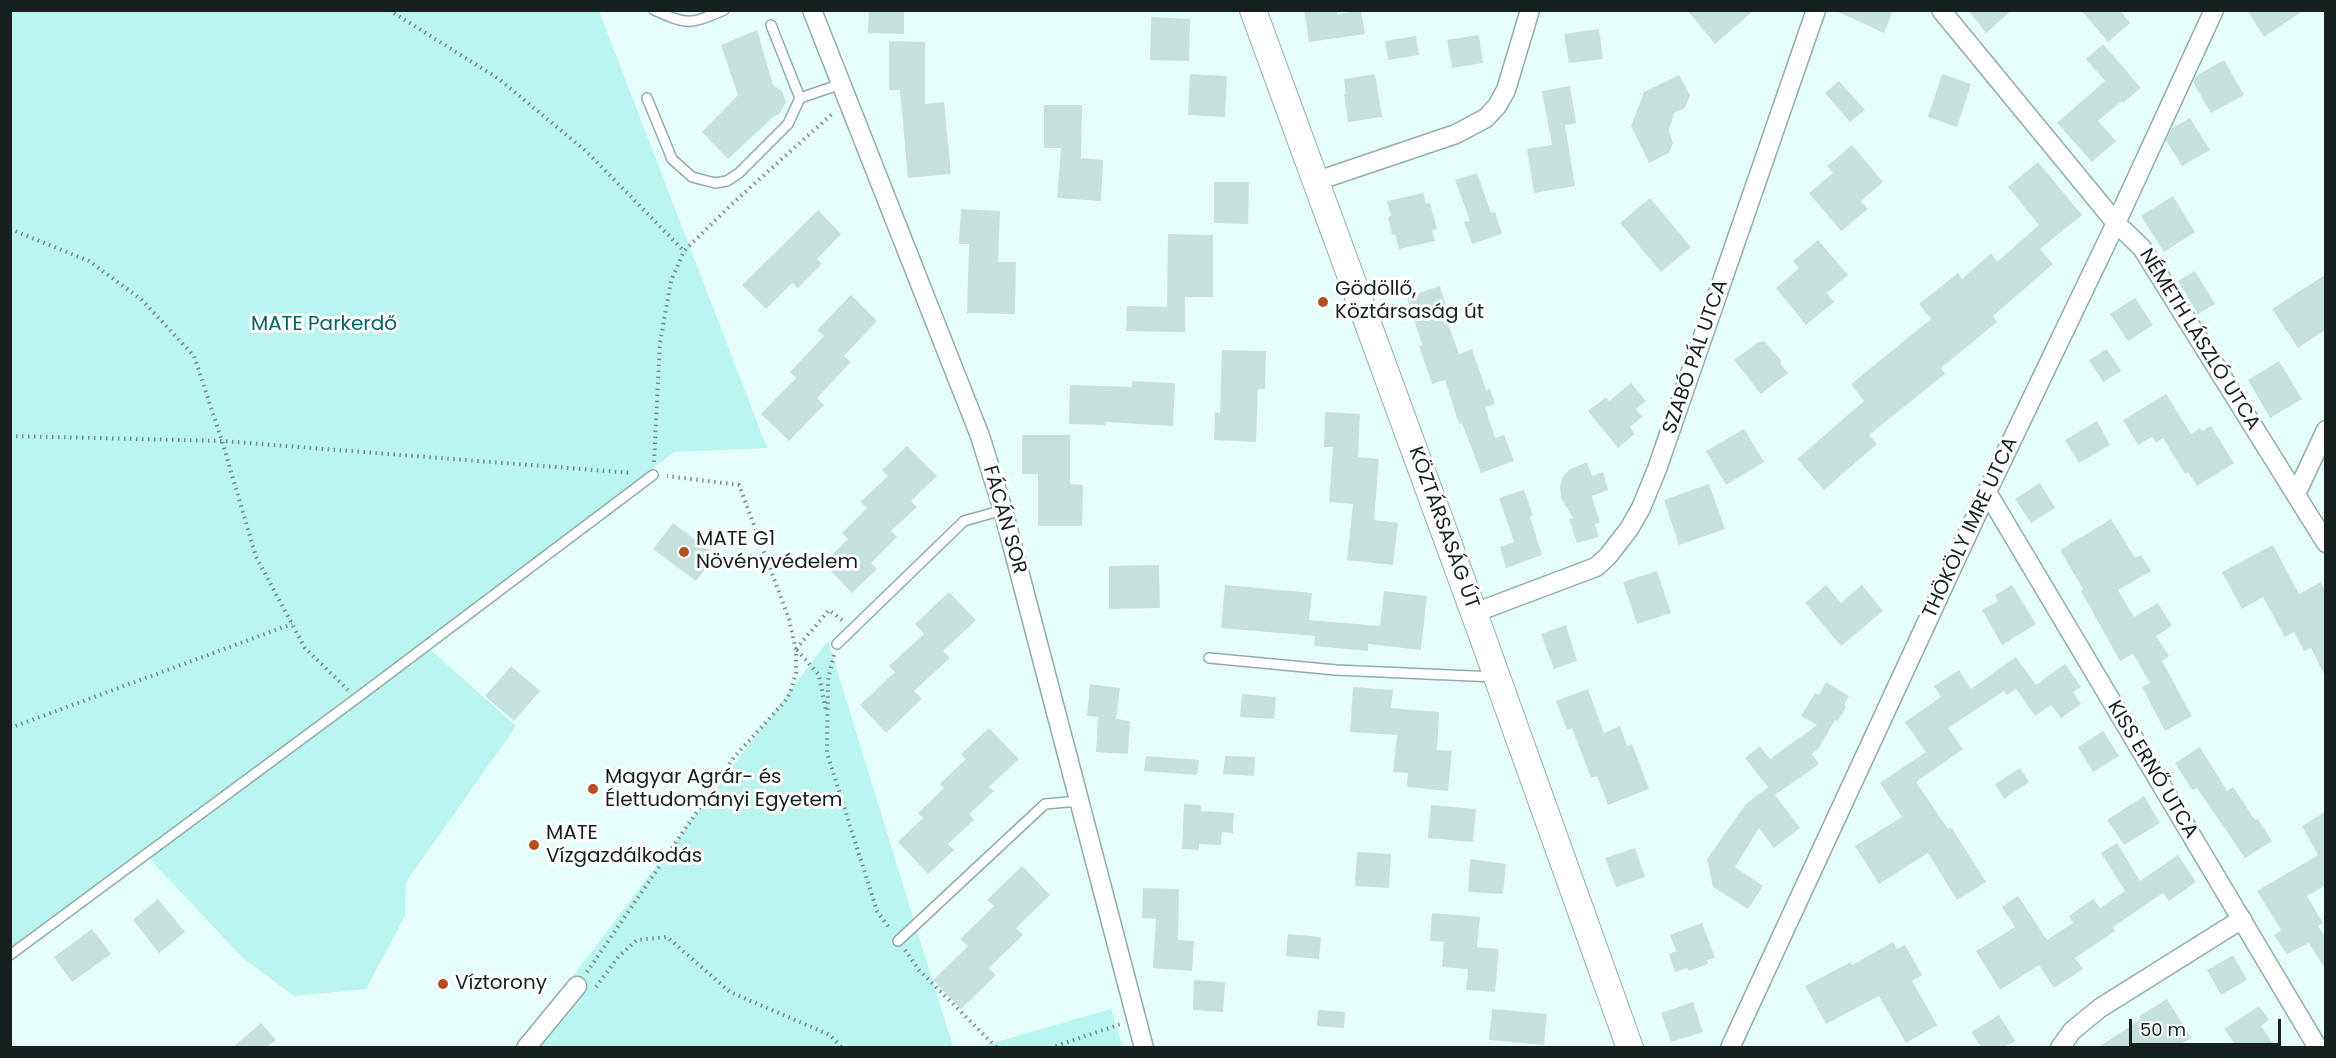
<!DOCTYPE html>
<meta charset="utf-8">
<style>
body{margin:0}
#map{position:relative;width:2336px;height:1058px;overflow:hidden;background:#e6fefb;font-family:Poppins,sans-serif}
canvas{display:block}
.frame{position:absolute;inset:0;border:12px solid #15201f;pointer-events:none}
.scale{position:absolute;left:2129px;top:1019px;width:152px;height:27px;box-sizing:border-box;border:3px solid #15201f;border-top:0;padding-left:8px;font-size:18px;line-height:21px;white-space:nowrap;color:#15201f;-webkit-text-stroke:4px #fff;paint-order:stroke}
</style>
<div id="map">
<canvas width="2336" height="1058"></canvas>
<div class="frame"></div>
<div class="scale">50 m</div>
</div>
<script>
const g = document.querySelector('canvas').getContext('2d');
g.lineJoin = 'round';
function paint(path, color) { g.fillStyle = color; g.fill(path, 'evenodd'); }
function trace(path, color, width, dash) { g.strokeStyle = color; g.lineWidth = width; g.lineCap = dash ? 'butt' : 'round'; g.setLineDash(dash || []); g.stroke(path); }
function write(font, color, halo, rows, align = 'center') {
  g.font = font + ' Poppins,sans-serif'; g.lineWidth = 6; g.setLineDash([]); g.textBaseline = 'middle'; g.strokeStyle = halo; g.fillStyle = color; for (const [text, x, y, turn = 0] of rows) {
    g.save(); g.translate(x, y); g.rotate((+turn || 0) * Math.PI / 180); g.textAlign = isNaN(turn) ? turn : align; if (halo) g.strokeText(text, 0, 0); g.fillText(text, 0, 0); g.restore();
  }
}
const green = new Path2D(`
 M11,11H599L767,448L674,452L424,644L516,726L406,882L405,916L366,989L294,996L242,957L144,853L11,947Z
 M828,641L953,1047H519Z
 M1111,1009L1123,1047H979Z`);
const building = new Path2D(`
 M869,10H904V34L868,33Z
 M1304,10H1337V14L1361,11L1365,34L1309,42Z
 M1687,10H1754L1715,44Z
 M1834,10H1893L1884,33Z
 M1968,10H2012L1986,33Z
 M2081,10H2120L2130,23L2108,42Z
 M2247,10H2304L2264,37Z
 M1151,17L1190,19L1189,61L1150,60Z
 M1599,29L1603,59L1569,63L1564,34Z
 M757,30L773,85L782,91L786,102L780,113L772,118L728,159L702,132L738,95L721,45Z
 M1479,35L1483,63L1452,68L1447,40Z
 M1416,36L1419,55L1388,60L1385,41Z
 M889,41L925,42V104L944,102L951,174L908,178L900,90H889Z
 M2103,44L2141,88L2123,103L2122,101L2098,121L2116,141L2092,162L2057,123L2105,81L2086,59Z
 M2224,60L2244,95L2211,113L2193,82L2196,76Z
 M1190,74L1227,76L1225,117L1188,115Z
 M1375,74L1382,117L1348,122L1344,94H1346L1344,79Z
 M1942,74L1971,84L1957,127L1928,117Z
 M1679,75L1690,95L1685,108L1674,113L1669,130L1673,143L1669,153L1649,163L1631,126L1644,92Z
 M1839,81L1865,110L1850,122L1825,93Z
 M1570,86L1576,123L1565,125L1575,186L1534,193L1527,149L1552,145L1542,91Z
 M1044,105H1082L1081,158L1103,160L1101,201L1057,198L1061,148H1044Z
 M2190,118L2210,150L2182,166L2166,140L2171,129Z
 M1852,145L1883,182L1861,201L1868,209L1841,231L1809,193L1833,173L1827,166Z
 M2038,162L2082,215L2040,249L2053,264L1993,316L1997,322L1941,368L1945,374L1869,435L1877,444L1824,490L1797,459L1864,401L1851,384L1931,319L1919,304L1958,273L1962,279L1991,253L1997,262L2039,225L2008,187Z
 M1477,173L1491,213L1495,212L1502,234L1472,244L1464,222L1470,221L1455,180Z
 M1214,182H1249L1248,224L1214,223Z
 M1423,193L1426,204L1430,203L1437,229L1432,231L1435,241L1399,249L1395,234L1392,235L1388,217L1391,216L1387,201Z
 M2173,196L2195,232L2164,252L2141,216Z
 M1650,198L1691,247L1661,272L1620,223Z
 M961,209L1000,211L998,262H1016L1015,314L967,313L969,244H959Z
 M818,210L841,234L817,259L822,264L798,288L792,283L766,309L742,285Z
 M1168,234L1213,235V297H1185V332L1126,331L1127,306L1167,307Z
 M1818,240L1848,275L1827,293L1834,302L1806,325L1776,288L1799,268L1793,261Z
 M2195,271L2215,304L2198,314L2178,281Z
 M2325,275V330L2298,348L2272,309Z
 M1440,286L1450,320L1447,321L1459,354L1472,349L1486,390L1490,389L1495,404L1485,407L1495,438L1504,435L1514,461L1481,473L1462,423L1459,424L1445,380L1432,384L1419,346L1422,345L1407,297Z
 M851,295L877,321L844,356L851,362L817,398L824,405L789,441L761,414L796,378L790,372L824,336L817,330Z
 M2135,298L2153,325L2128,341L2110,314Z
 M1764,341L1781,360V365L1788,373L1761,394L1734,360L1757,343Z
 M2107,349L2121,371L2103,382L2089,360Z
 M1222,350L1266,351L1265,389H1258L1256,442L1214,440L1215,412L1220,413Z
 M2279,361L2302,399L2270,418L2248,380Z
 M1132,381L1175,383L1173,426L1105,422V425L1069,424L1070,385L1132,387Z
 M1631,383L1646,401L1636,409L1642,417L1630,427L1635,434L1618,448L1588,411L1606,397L1609,401Z
 M2166,394L2191,434L2200,428L2202,431L2211,426L2234,463L2197,486L2188,472L2185,474L2163,438L2156,443L2152,437L2138,445L2123,420Z
 M1325,412L1360,414L1358,457L1379,459L1374,520L1398,523L1393,565L1347,560L1353,504L1329,502L1333,447H1324Z
 M2097,421L2110,445L2079,463L2065,440Z
 M1744,429L1764,462L1726,485L1706,451Z
 M1022,435H1070V484L1083,485L1082,526H1038V474H1022Z
 M907,446L937,476L911,501L917,507L891,531L897,537L871,563L877,569L852,593L823,563L848,539L842,533L867,508L860,502L888,476L882,470Z
 M1587,462L1592,476L1603,472L1608,490L1592,496L1600,523L1595,524L1599,537L1577,543L1569,519L1573,518L1561,498L1560,486L1563,476L1569,470Z
 M2040,483L2055,508L2031,523L2015,499Z
 M1709,484L1725,529L1679,545L1664,500Z
 M1524,490L1533,515L1530,517L1542,555L1506,568L1500,547L1514,542L1499,498Z
 M2111,519L2135,558L2141,555L2151,571L2118,590L2134,617L2158,603L2172,626L2156,636L2169,656L2162,661L2192,716L2165,731L2142,687L2150,683L2133,654L2120,661L2081,591L2083,589L2060,550Z
 M673,523L715,555L696,581L653,549Z
 M2273,545L2299,594L2321,582L2325,591V676L2311,648L2304,651L2294,632L2285,637L2263,597L2242,609L2222,572Z
 M1159,565L1160,608L1109,609V566Z
 M1657,571L1671,613L1637,624L1623,582Z
 M1225,585L1312,593L1309,620L1380,626L1384,591L1427,596L1421,650L1368,644V651L1314,646L1315,636L1221,628Z
 M1826,585L1841,603L1862,585L1883,611L1841,646L1805,603Z
 M2012,585L2036,624L2002,645L1982,610L1998,601L1995,595Z
 M949,592L976,620L943,651L950,658L914,691L922,699L886,733L860,705L895,672L889,666L924,634L915,624Z
 M1566,625L1577,661L1554,669L1541,634Z
 M2016,657L2036,685L2065,664L2081,687L2073,692L2081,704L2061,718L2051,705L2035,716L2016,689L2007,695L2004,691L1948,728L1963,749L1916,782L1948,829L1951,827L1986,882L1957,900L1928,853L1879,884L1855,846L1902,817L1880,783L1926,752L1905,722L1941,697L1934,686L1959,670L1971,689Z
 M511,666L540,691L514,721L485,696Z
 M1826,682L1849,696L1844,705L1846,707L1838,721L1835,720L1819,748L1812,754L1819,764L1775,795L1800,828L1774,848L1759,828L1735,867L1763,886L1748,909L1713,887L1707,859L1746,804L1768,787L1745,758L1760,746L1770,759L1817,725L1801,716L1815,693L1819,695Z
 M1090,684L1120,688L1116,719L1130,721L1128,754L1096,752L1098,717L1087,716Z
 M1353,687L1393,690L1391,708L1439,712L1437,750L1452,751L1448,791L1407,787L1408,773L1393,772L1397,735L1350,732Z
 M1588,689L1604,733L1620,726L1627,746L1632,744L1649,789L1608,805L1597,776L1591,778L1572,728L1567,730L1556,701Z
 M1242,694L1276,697L1274,719L1240,717Z
 M989,728L1019,759L989,787L994,791L969,814L974,820L948,844L954,850L928,874L898,842L923,818L918,813L944,788L940,784L966,759L961,754Z
 M2103,731L2119,756L2093,772L2078,747Z
 M2200,747L2227,791L2233,787L2255,820L2258,819L2272,841L2245,858L2197,788L2192,790L2175,763Z
 M1146,756L1199,760L1197,775L1144,771Z
 M1225,756L1255,757L1254,776L1223,774Z
 M2020,768L2029,782L2004,799L1995,784Z
 M2144,796L2160,823L2124,845L2107,820Z
 M1184,804L1201,805V811L1234,813L1233,833L1222,832L1221,845L1199,844V850L1182,849Z
 M1431,805L1476,809L1473,842L1428,838Z
 M2325,812V886L2307,896L2323,923L2318,926L2325,937V969L2309,943L2287,954L2274,935L2281,930L2257,891L2318,855L2302,826Z
 M2117,843L2140,881L2178,855L2196,882L2169,901L2163,893L2113,927L2115,931L2075,958L2083,969L2054,988L2039,965L2000,990L1976,951L2015,927L2002,907L2018,896L2047,940L2073,923L2069,916L2093,899L2100,908L2125,891L2101,853Z
 M1635,848L1645,877L1616,887L1605,858Z
 M1357,852L1391,854L1389,888L1355,886Z
 M1470,859L1506,864L1503,894L1468,892Z
 M1022,866L1050,895L1016,928L1023,935L989,968L996,975L961,1009L933,980L968,946L960,939L994,906L987,900Z
 M1143,888L1179,889L1178,940L1194,941L1192,971L1153,968L1156,919L1142,918Z
 M158,899L185,932L159,953L133,920Z
 M1432,913L1480,917L1477,947L1499,949L1495,992L1466,990L1468,969L1442,967L1444,942L1430,941Z
 M1702,923L1715,958L1707,960L1708,964L1689,971L1687,968L1675,972L1669,954L1676,951L1670,935Z
 M92,929L111,954L72,982L54,957Z
 M1288,934L1321,937L1319,959L1286,956Z
 M1893,942L1897,949L1905,945L1922,975L1912,981L1937,1025L1906,1043L1879,996L1826,1024L1805,986L1851,962L1852,965Z
 M2233,955L2247,980L2221,995L2207,970Z
 M1194,980L1225,982L1223,1012L1193,1010Z
 M2167,999L2191,1038L2175,1047H2099L2141,1019L2139,1016Z
 M1693,1002L1703,1032L1671,1042L1661,1013Z
 M2259,1006L2269,1020L2261,1026L2275,1047H2237L2224,1029Z
 M1492,1009L1547,1014L1544,1045L1489,1040Z
 M1318,1010L1345,1012L1344,1028L1317,1026Z
 M1999,1015L2015,1041L2004,1047H1981L1971,1032Z
 M261,1023L276,1040L267,1047H233Z`);
const path = new Path2D(`
 M389,10L499,79L587,152L684,251
 M10,229L89,261L142,300L194,356L222,441L256,557L305,648L348,690
 M10,436L222,441L632,473
 M654,462L660,343L671,281L684,251L733,203L833,113
 M796,649L829,610L842,620
 M797,650L819,675L826,711
 M834,655L828,680L827,753L877,911L890,929
 M10,728L292,624
 M905,950L919,970L997,1048
 M587,972L735,756L787,699L792,687L796,673V650L789,619L739,485L667,476
 M596,987L619,956L637,940L667,937L730,992L830,1035L842,1048
 M1050,1048L1121,1024`);
const service = new Path2D(`
 M654,10C688,25 689,25 724,10
 M771,25L800,98
 M647,98L672,159L692,177L715,183L727,181L739,173L788,124L800,98L841,84
 M837,644L964,521L1003,510
 M1209,658L1336,670L1495,677
 M898,941L1045,804L1079,801
 M10,955L357,698L653,475`);
const minor = new Path2D(`
 M812,10L980,436L1003,510L1144,1048
 M1941,10L2116,223L2142,248L2326,543
 M1314,182L1456,134L1486,118L1497,106L1506,90L1530,10
 M1987,492L2318,1048
 M2296,494L2326,430
 M1474,613L1596,567L1608,556L1629,529L1641,508L1657,469L1816,10
 M526,1048L577,986
 M1730,1048L1987,492L2116,223L2214,10
 M2060,1048L2072,1031L2100,1008L2242,919`);
const secondary = new Path2D(`
 M1253,10L1474,613L1630,1048`);
const markers = [
 [1323,302,6,"#b54f22"],
 [684,552,6,"#b54f22"],
 [593,789,6,"#b54f22"],
 [534,845,6,"#b54f22"],
 [443,984,6,"#b54f22"]
];
const poiNames = [
 ["Gödöllő,",1335,290],
 ["Köztársaság út",1335,313],
 ["MATE G1",696,540],
 ["Növényvédelem",696,563],
 ["Magyar Agrár- és",605,778],
 ["Élettudományi Egyetem",605,801],
 ["MATE",546,834],
 ["Vízgazdálkodás",546,857],
 ["Víztorony",455,984]
];
const parkNames = [
 ["MATE Parkerdő",324,325]
];
const streetNames = [
 ["NÉMETH LÁSZLÓ UTCA",2199,340,58],
 ["SZABÓ PÁL UTCA",1696,357,-71],
 ["FÁCÁN SOR",1004,520,74],
 ["KÖZTÁRSASÁG ÚT",1443,528,70],
 ["THÖKÖLY IMRE UTCA",1971,528,-65],
 ["KISS ERNŐ UTCA",2152,770,59]
];
paint(green, '#baf4ee');
paint(building, '#c4e1de');
trace(service, '#91ada9', 12);
trace(minor, '#91ada9', 21);
trace(secondary, '#91ada9', 28);
trace(path, '#798a88', 4, [1.5, 4.5]);
trace(service, '#fff', 9);
trace(minor, '#fff', 18);
trace(secondary, '#fff', 26);
for (const [x, y, r, color] of markers) { const dot = new Path2D(); dot.arc(x, y, r, 0, 2 * Math.PI); g.fillStyle = color; g.fill(dot); trace(dot, '#fff', 2); }
write('20px', '#15201f', '#fff', poiNames, 'left');
write('20px', '#05635d', '#fff', parkNames);
write('20px', '#15201f', '#fff', streetNames);
</script>
